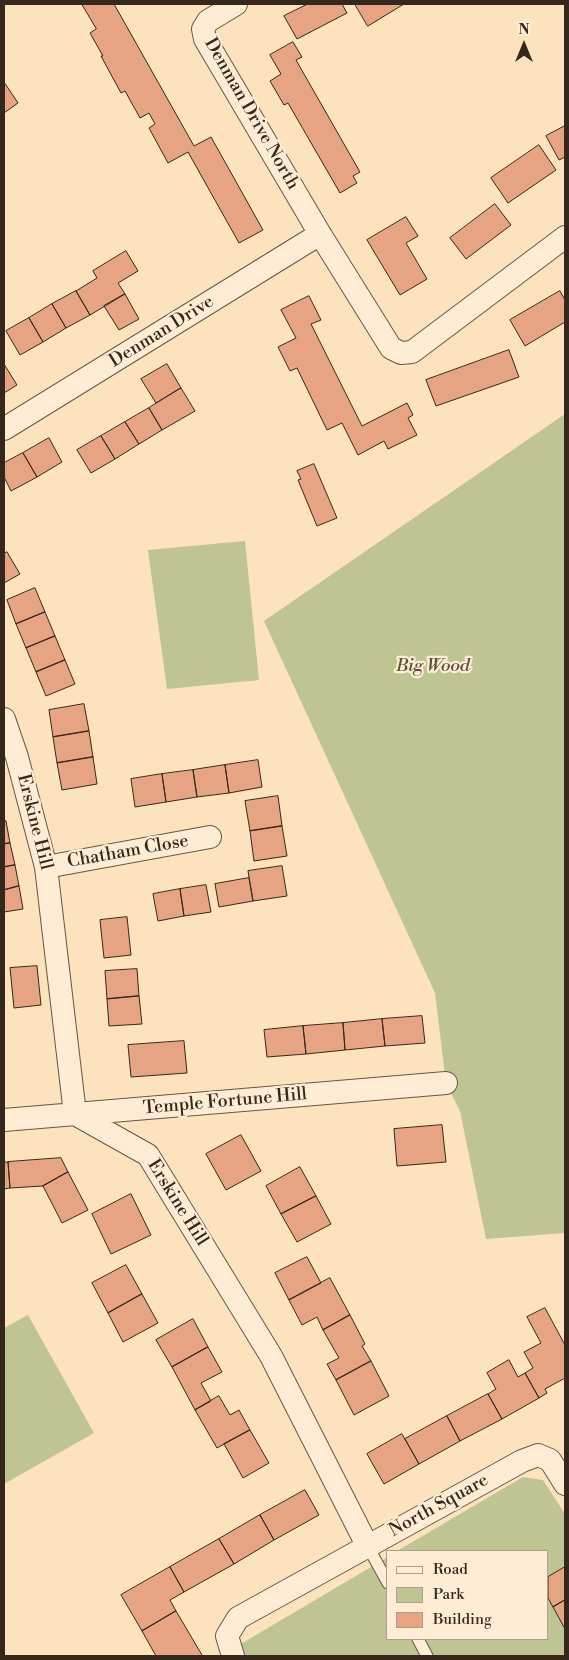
<!DOCTYPE html>
<style>
body{margin:0}
#map{position:relative;width:569px;height:1660px;overflow:hidden;background:#fde3bd;font-family:"Libre Bodoni",serif}
canvas{display:block}
.frame{position:absolute;inset:0;border:5px solid #36271d;pointer-events:none}
.legend{position:absolute;left:386px;top:1550px;width:162px;height:90px;box-sizing:border-box;background:#feedd4;border:1px solid #ae9e8b;margin:0;padding:6px 9px;list-style:none;font-size:15px;color:#36271d}
.legend li{display:flex;align-items:center;gap:10px;height:25px}
.legend b{width:25px;border:1px solid #ae9e8b}
.north{position:absolute;left:499px;top:20px;width:50px;height:50px;-webkit-text-stroke:4px #feedd4;paint-order:stroke;rotate:0deg;font-size:14px;font-weight:700;line-height:20px;text-align:center;color:#36271d}
.north::after{content:'';display:block;margin:auto;width:18px;height:22px;background:#36271d;clip-path:polygon(50% 0,100% 100%,50% 72%,0 100%)}
</style>
<div id="map">
<canvas width="569" height="1660"></canvas>
<div class="frame"></div>
<ul class="legend">
<li><b style="height:6px;background:#feedd4"></b>Road</li>
<li><b style="height:14px;background:#bec492"></b>Park</li>
<li><b style="height:14px;background:#e6a483"></b>Building</li>
</ul>
<div class="north">N</div>
</div>
<script>
const g = document.querySelector('canvas').getContext('2d');
g.lineJoin = 'round';
function paint(path, color) { g.fillStyle = color; g.fill(path, 'evenodd'); }
function trace(path, color, width, dash) { g.strokeStyle = color; g.lineWidth = width; g.lineCap = dash ? 'butt' : 'round'; g.setLineDash(dash || []); g.stroke(path); }
function write(font, color, halo, rows, align = 'center') {
  g.font = font + ' "Libre Bodoni",serif'; g.lineWidth = 4.5; g.setLineDash([]); g.textBaseline = 'middle'; g.strokeStyle = halo; g.fillStyle = color; for (const [text, x, y, turn = 0] of rows) {
    g.save(); g.translate(x, y); g.rotate((+turn || 0) * Math.PI / 180); g.textAlign = isNaN(turn) ? turn : align; if (halo) g.strokeText(text, 0, 0); g.fillText(text, 0, 0); g.restore();
  }
}
const green = new Path2D(`
 M565,414V1233L486,1239L460,1111L446,1083L435,993L264,621Z
 M245,541L259,680L167,689L148,550Z
 M28,1315L94,1433L4,1484V1328Z
 M523,1477L543,1480L565,1514V1656H246L239,1645L388,1557V1639H548V1551H397Z`);
const building = new Path2D(`
 M82,4H114L194,146L211,137L263,230L239,243L188,152L168,163L149,128L155,124L149,113L140,118L125,91L121,93L101,56H103L90,33L96,29Z
 M308,4H342L347,13L297,39L284,16Z
 M355,4H404L368,26Z
 M293,42L302,57L296,60L360,172L353,176L357,183L340,193L288,103L284,105L270,81L281,74L270,55Z
 M4,82L18,103L4,113Z
 M565,126V157L559,160L546,136Z
 M539,145L556,170L508,203L491,178Z
 M495,204L511,225L466,259L450,238Z
 M406,217L418,236L406,243L427,279L400,295L367,240Z
 M126,251L138,271L118,283L125,294L90,315L76,291L97,278L93,271Z
 M76,291L90,315L66,328L52,304Z
 M560,291L565,300V322L525,346L510,320Z
 M125,294L139,319L119,330L104,306Z
 M309,296L321,320L311,324L362,426L407,403L413,415L408,418L417,435L388,449L384,441L358,455L342,423L327,430L297,368L290,371L278,347L296,338L281,310Z
 M52,304L66,328L43,342L29,318Z
 M29,318L43,342L20,355L6,331Z
 M509,350L519,377L436,406L426,380Z
 M4,364L17,385L4,393Z
 M167,364L181,388L156,403L141,379Z
 M181,388L195,411L162,430L149,408Z
 M149,408L162,430L139,444L125,422Z
 M125,422L139,444L115,459L101,436Z
 M101,436L115,459L91,473L77,450Z
 M49,438L62,462L37,477L23,453Z
 M23,453L37,477L11,491L4,477V463Z
 M314,464L337,518L317,526L298,480L301,479L297,471Z
 M7,552L20,574L4,583V554Z
 M35,588L45,612L16,624L7,600Z
 M45,612L55,636L26,648L16,624Z
 M55,636L65,660L36,672L26,648Z
 M65,660L75,684L46,696L36,672Z
 M84,704L89,731L53,737L49,710Z
 M89,731L93,757L57,763L53,737Z
 M93,757L97,784L62,790L57,763Z
 M258,760L262,787L229,793L225,765Z
 M225,765L229,793L197,797L193,770Z
 M193,770L197,797L166,802L162,774Z
 M162,774L166,802L135,807L131,779Z
 M278,796L282,826L250,831L245,801Z
 M6,821L10,843L4,844V822Z
 M282,826L287,856L254,861L250,831Z
 M10,843L15,865L4,867V844Z
 M15,865L19,886L4,890V867Z
 M282,866L287,896L253,901L248,871Z
 M249,878L253,901L219,907L215,884Z
 M206,885L211,912L184,916L180,889Z
 M19,886L23,909L4,912V890Z
 M180,889L184,916L158,921L153,894Z
 M127,917L131,955L104,958L100,920Z
 M37,966L41,1005L14,1008L10,968Z
 M137,969L139,996L107,999L105,971Z
 M139,996L142,1024L109,1026L107,999Z
 M422,1016L425,1043L385,1046L382,1019Z
 M382,1019L385,1046L345,1050L343,1023Z
 M343,1023L345,1050L306,1054L303,1026Z
 M303,1026L306,1054L267,1057L264,1030Z
 M184,1041L187,1073L131,1077L128,1045Z
 M442,1125L446,1162L397,1166L394,1129Z
 M241,1135L261,1171L226,1190L206,1154Z
 M61,1158L68,1172L43,1186L10,1188L8,1162Z
 M4,1162H8L10,1188L4,1189Z
 M300,1167L316,1196L281,1214L266,1186Z
 M68,1172L88,1210L62,1223L43,1186Z
 M131,1194L151,1235L111,1254L92,1214Z
 M316,1196L331,1224L297,1242L281,1214Z
 M307,1257L321,1283L289,1300L275,1273Z
 M126,1265L142,1294L108,1313L92,1283Z
 M330,1278L350,1315L323,1330L317,1317L302,1325L289,1300Z
 M142,1294L158,1323L123,1342L108,1313Z
 M545,1308L565,1345V1378L545,1389L547,1393L539,1398L525,1373L533,1368L524,1352L541,1343L527,1317Z
 M350,1315L365,1344L362,1346L371,1361L336,1380L327,1364L339,1358L323,1330Z
 M193,1319L208,1347L172,1367L156,1340Z
 M208,1347L222,1372L201,1383L211,1401L195,1410L172,1367Z
 M509,1360L518,1377L525,1373L539,1398L502,1419L488,1394L496,1389L487,1373Z
 M371,1361L389,1396L354,1415L336,1380Z
 M488,1394L502,1419L460,1441L447,1416Z
 M219,1396L230,1415L239,1410L250,1430L217,1448L195,1410Z
 M447,1416L460,1441L419,1464L405,1439Z
 M250,1430L269,1463L243,1478L224,1444Z
 M402,1434L419,1464L384,1484L367,1454Z
 M305,1490L319,1515L274,1540L260,1515Z
 M260,1515L274,1540L234,1564L219,1539Z
 M219,1539L234,1564L184,1592L170,1567Z
 M170,1567L184,1592L170,1600L176,1611L142,1631L121,1595Z
 M565,1567V1600L553,1607L548,1598V1577Z
 M565,1600V1629L553,1607Z
 M176,1611L202,1655L200,1656H156L142,1631Z`);
const service = new Path2D(`
 M367,1545L388,1583
 M418,1639L427,1656`);
const minor = new Path2D(`
 M236,4L208,21L203,29L205,39L320,234L391,348L401,353L412,352L565,237
 M4,429L320,234
 M4,719L17,757L46,867L75,1114L148,1155L271,1356L367,1545
 M46,867L210,837
 M4,1120L446,1083
 M233,1656L227,1636L238,1618L522,1461L538,1455L550,1460L565,1484`);
const streetNames = [
 ["Denman Drive North",251,114,60],
 ["Denman Drive",162,332,-32],
 ["Erskine Hill",34,822,76],
 ["Chatham Close",128,852,-10],
 ["Temple Fortune Hill",225,1102,-5],
 ["Erskine Hill",177,1203,58],
 ["North Square",439,1506,-29]
];
const parkNames = [
 ["Big Wood",433,667]
];
paint(green, '#bec492');
paint(building, '#e6a483');
trace(building, '#36271d', 1);
trace(service, '#685645', 13);
trace(minor, '#685645', 24);
trace(service, '#feedd4', 11);
trace(minor, '#feedd4', 22);
write('18px', '#36271d', '#feedd4', streetNames);
write('italic 18px', '#584e3a', '#feedd4', parkNames);
</script>
